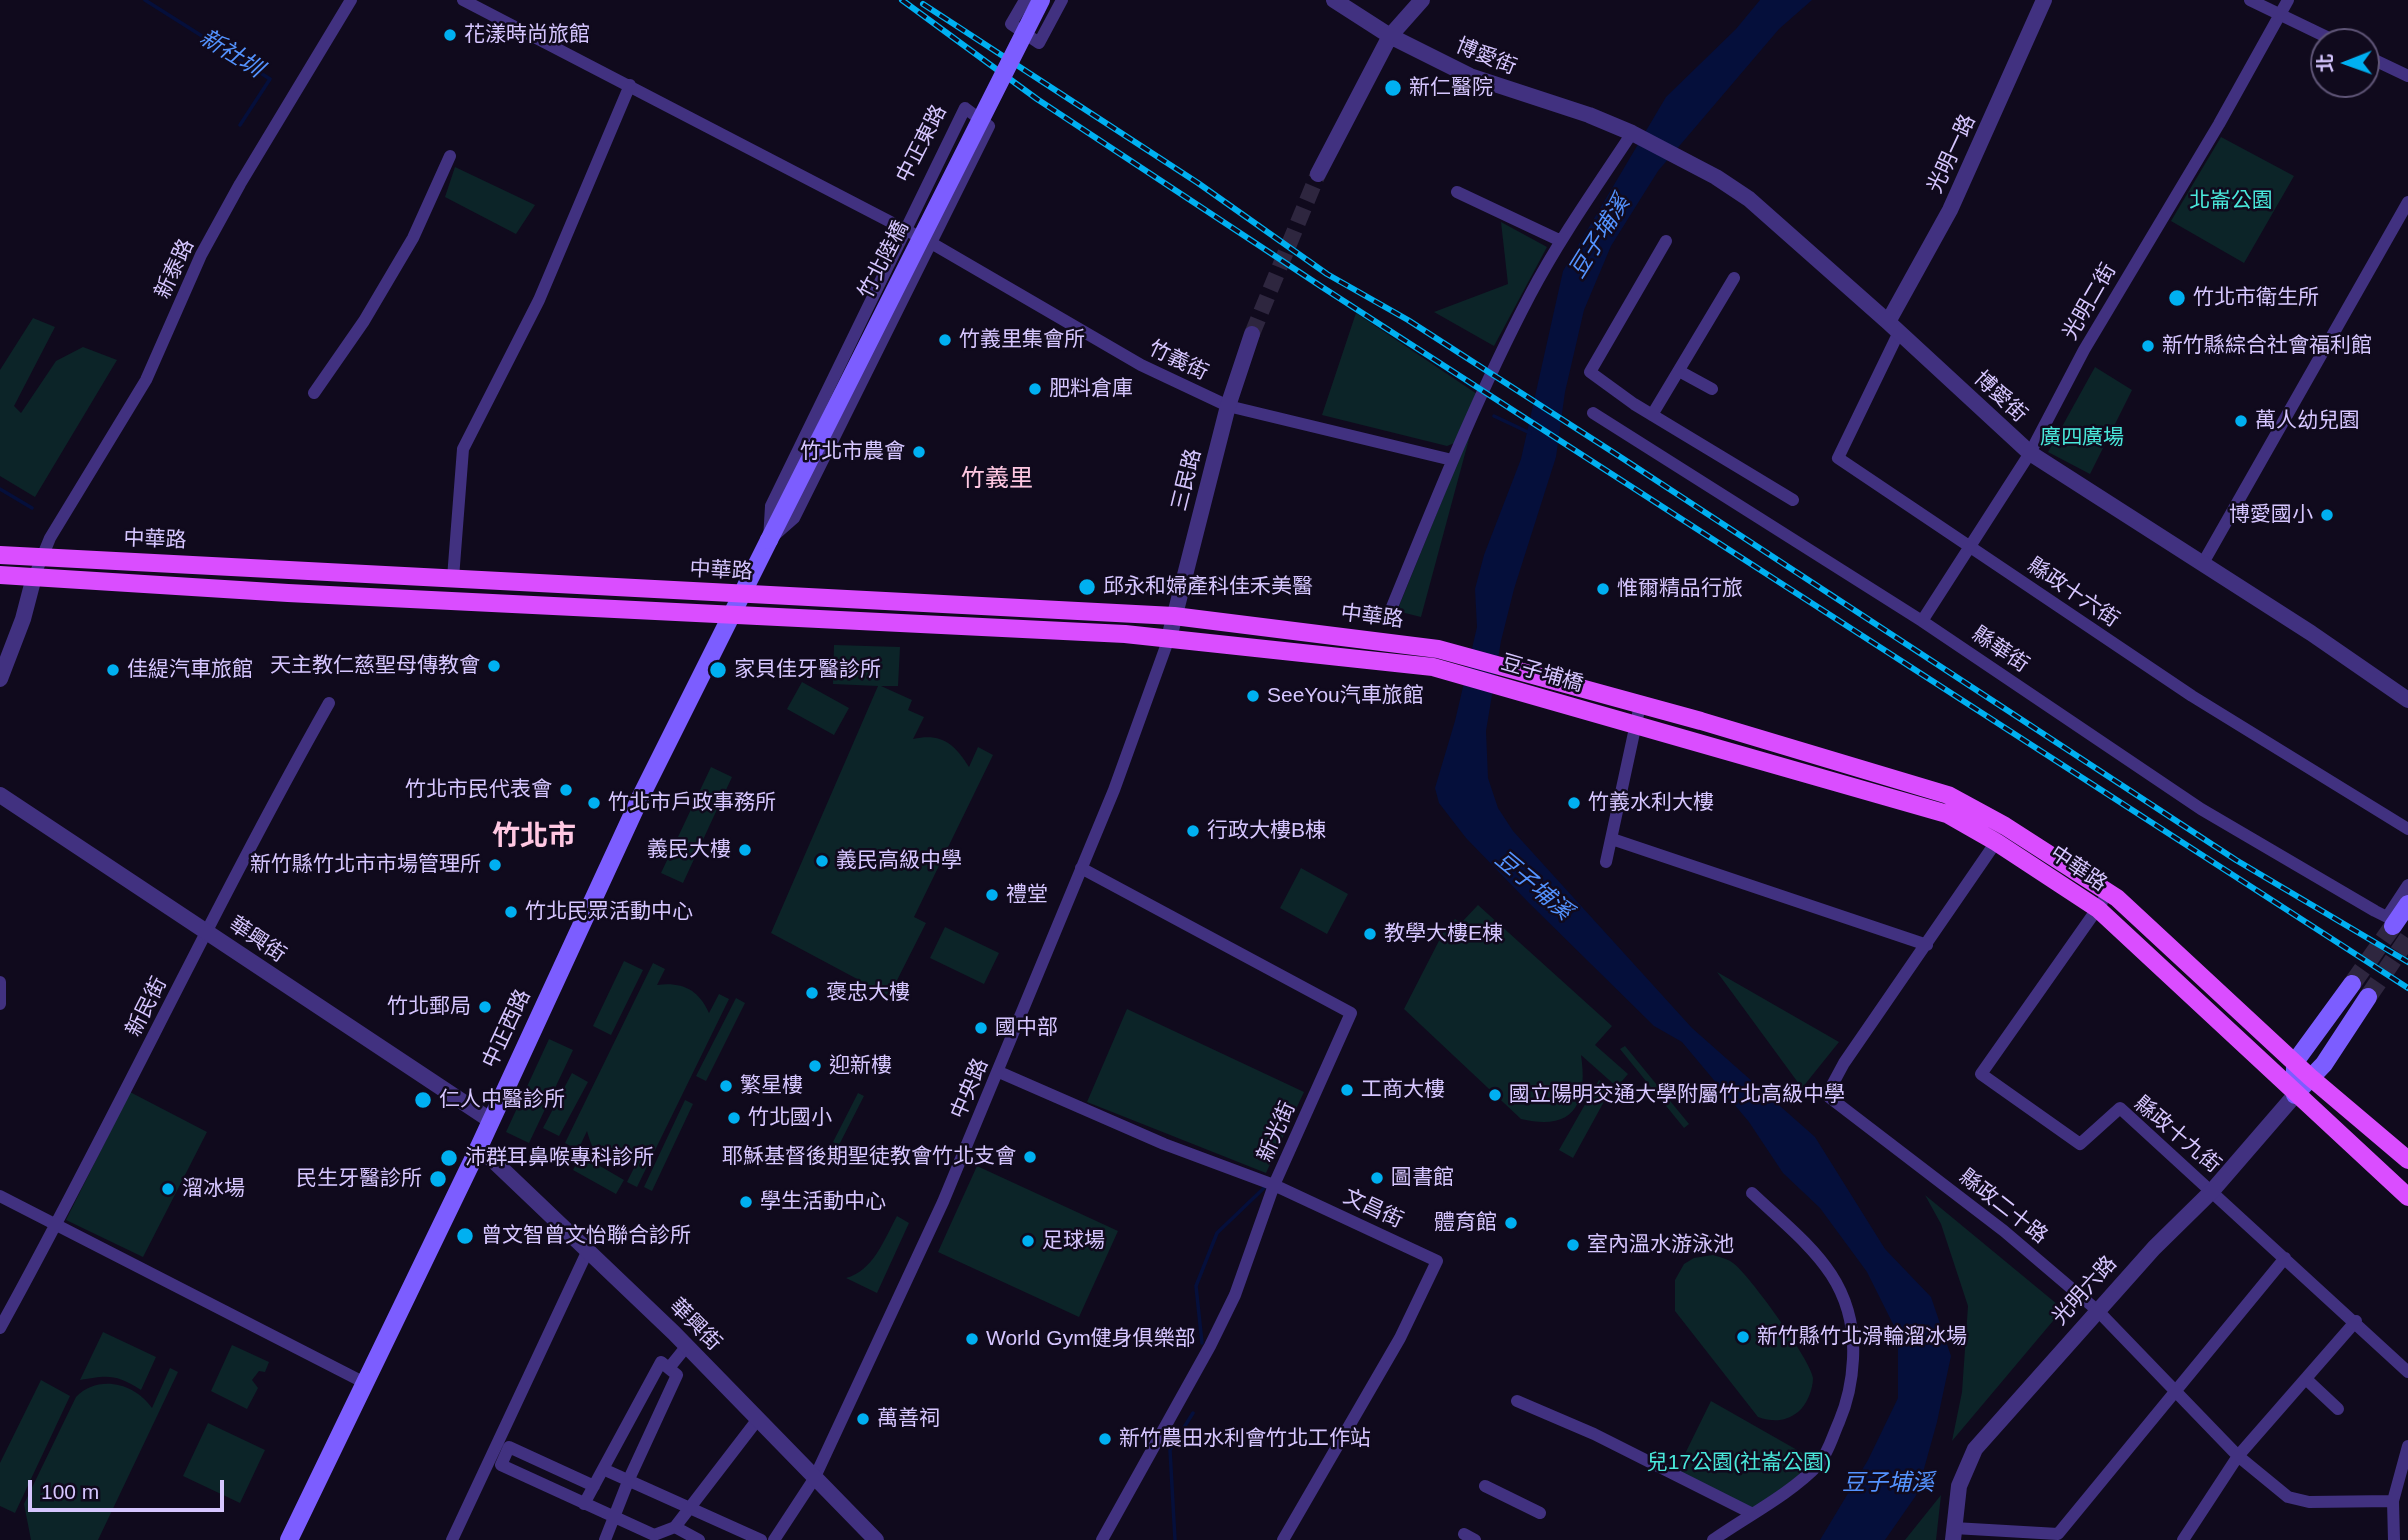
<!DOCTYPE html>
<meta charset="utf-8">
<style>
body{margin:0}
#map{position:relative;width:2408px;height:1540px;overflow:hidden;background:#100a1d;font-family:Helvetica,"Noto Sans TC",sans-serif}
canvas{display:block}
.north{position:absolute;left:2310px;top:28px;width:70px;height:70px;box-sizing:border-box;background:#100a1d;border:2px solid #5f5577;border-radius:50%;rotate:269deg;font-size:19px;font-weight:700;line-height:28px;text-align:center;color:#d6c6ff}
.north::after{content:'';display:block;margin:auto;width:24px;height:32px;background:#00b0f1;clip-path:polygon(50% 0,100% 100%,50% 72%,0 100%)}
.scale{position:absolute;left:28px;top:1480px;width:196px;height:32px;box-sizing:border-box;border:4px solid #d6c6ff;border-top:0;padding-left:9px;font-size:21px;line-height:24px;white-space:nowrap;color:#d6c6ff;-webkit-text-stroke:5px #100a1d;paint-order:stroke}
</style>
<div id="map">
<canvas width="2408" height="1540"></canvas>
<div class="north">北</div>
<div class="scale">100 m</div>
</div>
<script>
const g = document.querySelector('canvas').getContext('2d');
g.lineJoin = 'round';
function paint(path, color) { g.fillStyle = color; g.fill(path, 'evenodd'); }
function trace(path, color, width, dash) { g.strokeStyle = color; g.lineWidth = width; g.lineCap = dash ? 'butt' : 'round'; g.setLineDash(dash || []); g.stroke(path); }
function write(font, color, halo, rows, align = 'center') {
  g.font = font + ' Helvetica,"Noto Sans TC",sans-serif'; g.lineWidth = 5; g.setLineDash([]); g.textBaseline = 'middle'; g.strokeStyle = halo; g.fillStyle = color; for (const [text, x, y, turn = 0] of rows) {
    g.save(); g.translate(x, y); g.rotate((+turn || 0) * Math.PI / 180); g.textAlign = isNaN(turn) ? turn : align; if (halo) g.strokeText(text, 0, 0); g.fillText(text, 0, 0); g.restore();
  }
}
const green = new Path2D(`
 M2221,137L2294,176L2244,263L2171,221Z
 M455,167L535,205L516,234L445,197Z
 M1501,222L1547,247L1494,346L1434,312L1508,284Z
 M1356,313L1477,394L1457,442L1447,446L1322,415Z
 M33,318L55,327L14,406L21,413L56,361L83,347L117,360L35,497L0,476V370Z
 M2095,367L2132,390L2090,474L2048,452Z
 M1473,424L1421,617L1397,611Z
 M834,645L900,647L898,686H881L912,700L908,710L924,717L913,739C941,733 954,743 969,767L978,747L993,755L914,917L926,923L889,996L771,933L878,686L833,684Z
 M802,682L849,708L834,735L787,709Z
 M711,767L732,777L683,883L661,873Z
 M1301,868L1348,894L1327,934L1280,908Z
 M1478,905L1612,1026L1595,1045L1628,1074L1617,1087L1581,1055C1588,1102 1575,1132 1521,1119L1404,1009L1444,931L1455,919L1461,923Z
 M945,927L999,953L984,984L930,958Z
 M624,961L643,970L611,1035L593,1026Z
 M653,963L665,969L657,985C682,982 698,989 709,1013L719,994L729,999L637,1187L627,1182L637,1162C605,1162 596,1164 587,1131L578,1150L565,1143Z
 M1717,972L1839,1042L1802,1088Z
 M736,998L745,1003L706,1081L696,1076Z
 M1127,1009L1304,1092L1266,1173L1087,1102Z
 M549,1039L573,1050L529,1143L506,1132Z
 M1625,1046L1689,1124L1684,1128L1620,1049Z
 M572,1073L588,1082L559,1136L543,1128Z
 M1599,1080L1612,1087L1573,1158L1559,1150Z
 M130,1092L207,1132L143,1257L66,1220Z
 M858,1093L864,1096L839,1145L833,1142Z
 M685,1100L693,1104L652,1191L644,1187Z
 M581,1155L624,1180L616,1194L573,1170Z
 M977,1166L1118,1231L1079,1317L938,1252Z
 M1925,1195L2063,1309L1952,1441L1962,1392L1968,1306L1941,1224Z
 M897,1216L909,1223L877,1293L846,1278C873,1271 884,1240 897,1216Z
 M1713,1255C1719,1257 1728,1259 1733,1263C1748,1273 1812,1362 1813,1378C1813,1389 1807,1405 1798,1412C1785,1422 1773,1422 1758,1417L1675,1311V1280L1684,1264L1694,1258Z
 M103,1332L156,1357L141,1390C116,1374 108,1375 80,1380Z
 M232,1345L269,1362L265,1372L259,1371L252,1380L258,1388L247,1409L211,1391Z
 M170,1368L178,1372L98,1540H31L24,1504L76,1397C98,1374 135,1383 152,1408Z
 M41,1380L70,1396L15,1513L0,1506V1463Z
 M1711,1401L1820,1463L1751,1513L1675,1474Z
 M208,1423L265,1450L240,1503L183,1476Z
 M1941,1495L1936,1540H1905Z`);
const water = new Path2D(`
 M1760,0H1812L1779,29L1658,171L1611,246L1584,310L1565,392L1556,457L1514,589L1501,641L1486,731L1488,778L1498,808L1513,831L1692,1028L1815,1137L1885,1249L1931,1297L1951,1356L1937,1422L1917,1494L1885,1540H1820L1868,1460L1898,1398V1334L1867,1272L1820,1208L1783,1173L1749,1122L1682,1042L1654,1026L1529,903L1466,838L1439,803L1435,788L1455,721L1477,627L1475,589L1484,555L1521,459L1563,271L1666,97L1736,29Z`);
const stream = new Path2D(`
 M145,0L270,79L240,125
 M1494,416L1530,433
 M0,489L32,508
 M1202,1343L1196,1286L1217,1233L1265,1187
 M1175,1540L1170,1450L1193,1413`);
const tertiaryTunnel = new Path2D(`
 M1252,334L1318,174`);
const secondaryTunnel = new Path2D(`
 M2352,984L2393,926
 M2368,997L2408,938`);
const minor = new Path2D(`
 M463,0L933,244L1141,365L1228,406L1452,460
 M1025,0L1011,24L1039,43L1062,0
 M2250,0L2337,42
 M2366,56L2408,76
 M965,108L989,126L794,518L769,540L771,506Z
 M1457,192L1561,241
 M1666,241L1590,372L1634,404L1793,500
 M1899,332L1838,458L2192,696L2408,829
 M1679,371L1712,389
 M314,393L364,321L413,238L450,156
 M1593,413L1922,621L2201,809L2375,911L2387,917L2408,885
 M1652,415L1734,278
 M2203,563L2408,202
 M34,577L50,538L146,380L201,255L240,184L351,0
 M453,578L463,449L539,300L630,85
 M1392,607C1435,502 1477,396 1530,295C1560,238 1597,186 1632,133
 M1922,621L2030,453L2084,350L2219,124L2288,0
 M1612,839L1927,945
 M1996,842L1844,1063L1830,1089L1829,1097L2004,1231L2098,1311L2238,1456L2288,1497L2309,1502L2393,1501
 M1606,862L1640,705
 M1081,868L1351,1013L1274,1185L1235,1295L1210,1346L1102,1540
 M2102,902L1981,1074L2080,1144L2120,1108L2408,1372
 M0,982V1004
 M999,1072L1164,1144L1274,1185L1437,1261L1400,1338L1283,1540
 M0,1196L363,1382
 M0,1328C114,1122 213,908 329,703
 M669,1368L686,1347
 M2306,1379L2338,1409
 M1517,1401L1594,1434L1751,1513
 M603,1469L761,1540
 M594,1486L509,1447L501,1465L654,1535L675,1527L758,1419
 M1485,1486L1540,1513
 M584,1504L661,1362L677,1375L629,1479L605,1540
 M675,1527L699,1540
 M1954,1528L2058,1534L2285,1258
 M1464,1534L1475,1540
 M452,1540L588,1250
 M774,1540L814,1479L943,1202L1114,790L1169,638
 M1713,1540C1747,1516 1789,1495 1818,1465C1828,1454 1833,1435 1839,1422C1848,1401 1852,1381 1853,1359C1857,1278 1806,1244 1752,1193
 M2183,1540L2238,1456L2356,1321
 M2394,1540L2393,1501L2408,1446`);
const tertiary = new Path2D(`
 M1334,0L1390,36L1470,76L1589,115L1632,133L1716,177L1749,199L1888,322L2030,453L2311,633L2408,700
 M1318,174L1390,36L1422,0
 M1888,322L1950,210L2044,0
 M1169,638L1228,406L1252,334
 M0,679L23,619L34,577
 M0,795L490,1120
 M479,1147L674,1333L876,1540
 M1953,1540L1959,1486L1975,1449L2154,1248L2212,1191L2295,1095`);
const secondary = new Path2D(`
 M2393,926L2408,904
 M2302,1087L2324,1064L2368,997
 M2295,1095V1062L2352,984
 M289,1540L479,1147L641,796L769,540`);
const primary = new Path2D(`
 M0,555L1174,616L1438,649L1701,721L1948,795L2005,826L2117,898L2310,1077L2408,1160
 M0,575L288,593L1125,634L1433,667L1947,814L1996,842L2098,909L2408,1197`);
const rail = new Path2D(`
 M902,0L1037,99L1322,287L2408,988
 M923,4L1198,183L1327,274L1408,320L1622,458L2236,860L2408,962`);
const secondaryBridge = new Path2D(`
 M769,540L1041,0`);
const markers = [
 [450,35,7,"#00b0f1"],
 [1393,88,9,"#00b0f1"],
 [2177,298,9,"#00b0f1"],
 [945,340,7,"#00b0f1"],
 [2148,346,7,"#00b0f1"],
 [1035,389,7,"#00b0f1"],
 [2241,421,7,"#00b0f1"],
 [919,452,7,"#00b0f1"],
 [2327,515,7,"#00b0f1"],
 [1087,587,9,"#00b0f1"],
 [1603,589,7,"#00b0f1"],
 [494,666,7,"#00b0f1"],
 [113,670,7,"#00b0f1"],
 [718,670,9,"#00b0f1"],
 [1253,696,7,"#00b0f1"],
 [566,790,7,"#00b0f1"],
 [594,803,7,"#00b0f1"],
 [1574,803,7,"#00b0f1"],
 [1193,831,7,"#00b0f1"],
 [745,850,7,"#00b0f1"],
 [822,861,7,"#00b0f1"],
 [495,865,7,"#00b0f1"],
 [992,895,7,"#00b0f1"],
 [511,912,7,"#00b0f1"],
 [1370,934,7,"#00b0f1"],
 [812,993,7,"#00b0f1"],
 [485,1007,7,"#00b0f1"],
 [981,1028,7,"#00b0f1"],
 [815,1066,7,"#00b0f1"],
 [726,1086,7,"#00b0f1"],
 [1347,1090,7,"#00b0f1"],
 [1495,1095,7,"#00b0f1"],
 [423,1100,9,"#00b0f1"],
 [734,1118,7,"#00b0f1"],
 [1030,1157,7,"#00b0f1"],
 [449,1158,9,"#00b0f1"],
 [1377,1178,7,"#00b0f1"],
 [438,1179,9,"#00b0f1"],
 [168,1189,7,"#00b0f1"],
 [746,1202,7,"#00b0f1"],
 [1511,1223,7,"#00b0f1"],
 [465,1236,9,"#00b0f1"],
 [1028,1241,7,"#00b0f1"],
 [1573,1245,7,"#00b0f1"],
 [1743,1337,7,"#00b0f1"],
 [972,1339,7,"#00b0f1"],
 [863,1419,7,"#00b0f1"],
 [1105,1439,7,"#00b0f1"]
];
const poiNames = [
 ["花漾時尚旅館",464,35],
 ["新仁醫院",1409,88],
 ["竹北市衛生所",2193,298],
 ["竹義里集會所",959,340],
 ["新竹縣綜合社會福利館",2162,346],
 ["肥料倉庫",1049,389],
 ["萬人幼兒園",2255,421],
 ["竹北市農會",905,452,"right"],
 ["博愛國小",2313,515,"right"],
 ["邱永和婦產科佳禾美醫",1103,587],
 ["惟爾精品行旅",1617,589],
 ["天主教仁慈聖母傳教會",480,666,"right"],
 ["佳緹汽車旅館",127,670],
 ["家貝佳牙醫診所",734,670],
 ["SeeYou汽車旅館",1267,696],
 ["竹北市民代表會",552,790,"right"],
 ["竹北市戶政事務所",608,803],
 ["竹義水利大樓",1588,803],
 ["行政大樓B棟",1207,831],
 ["義民大樓",731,850,"right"],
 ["義民高級中學",836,861],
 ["新竹縣竹北市市場管理所",481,865,"right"],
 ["禮堂",1006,895],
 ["竹北民眾活動中心",525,912],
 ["教學大樓E棟",1384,934],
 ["褒忠大樓",826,993],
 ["竹北郵局",471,1007,"right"],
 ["國中部",995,1028],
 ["迎新樓",829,1066],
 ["繁星樓",740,1086],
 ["工商大樓",1361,1090],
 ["國立陽明交通大學附屬竹北高級中學",1509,1095],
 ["仁人中醫診所",439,1100],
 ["竹北國小",748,1118],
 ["耶穌基督後期聖徒教會竹北支會",1016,1157,"right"],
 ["沛群耳鼻喉專科診所",465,1158],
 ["圖書館",1391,1178],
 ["民生牙醫診所",422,1179,"right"],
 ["溜冰場",182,1189],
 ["學生活動中心",760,1202],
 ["體育館",1497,1223,"right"],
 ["曾文智曾文怡聯合診所",481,1236],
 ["足球場",1042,1241],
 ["室內溫水游泳池",1587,1245],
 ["新竹縣竹北滑輪溜冰場",1757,1337],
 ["World Gym健身俱樂部",986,1339],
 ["萬善祠",877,1419],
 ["新竹農田水利會竹北工作站",1119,1439]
];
const streetNames = [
 ["博愛街",1486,57,22],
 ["中正東路",922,144,-63],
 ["光明一路",1952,154,-65],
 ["竹北陸橋",884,260,-63],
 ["新泰路",175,269,-65],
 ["光明二街",2090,302,-60],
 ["竹義街",1178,361,26],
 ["博愛街",2000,397,43],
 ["三民路",1187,480,-76],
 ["中華路",155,540,2],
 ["中華路",721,571,3],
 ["縣政十六街",2073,593,34],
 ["中華路",1372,617,7],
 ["縣華街",2000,650,34],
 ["豆子埔橋",1542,674,16],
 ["中華路",2078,869,34],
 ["華興街",257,940,34],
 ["新民街",147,1007,-63],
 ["中正西路",507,1029,-65],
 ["中央路",970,1089,-67],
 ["新光街",1277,1132,-66],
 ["縣政十九街",2177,1135,40],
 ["縣政二十路",2003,1207,38],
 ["文昌街",1373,1209,25],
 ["光明六路",2085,1291,-48],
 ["華興街",695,1325,45]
];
const parkNames = [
 ["北崙公園",2231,201],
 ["廣四廣場",2082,438],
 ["兒17公園(社崙公園)",1739,1463]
];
const waterNames = [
 ["新社圳",231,54,32],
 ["豆子埔溪",1600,237,-58],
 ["豆子埔溪",1533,886,40],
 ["豆子埔溪",1888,1484]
];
const quarterNames = [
 ["竹義里",997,479]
];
const districtNames = [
 ["竹北市",534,837]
];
paint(green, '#0c2428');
paint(water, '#050f3b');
trace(stream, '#050f3b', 3.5);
trace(tertiaryTunnel, '#2e263f', 16, [16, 8]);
trace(secondaryTunnel, '#2e263f', 18, [18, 9]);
trace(minor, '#413180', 12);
trace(tertiary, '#413180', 16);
trace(secondary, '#7c5dff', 18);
trace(primary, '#da4dff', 18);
trace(rail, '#00b0f1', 6);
trace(rail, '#100a1d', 3.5, [10]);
trace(secondaryBridge, '#7c5dff', 18);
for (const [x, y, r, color] of markers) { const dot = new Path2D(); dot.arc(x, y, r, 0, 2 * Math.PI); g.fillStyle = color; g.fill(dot); trace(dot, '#100a1d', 2.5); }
write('21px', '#d6c6ff', '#100a1d', poiNames, 'left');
write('21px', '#d6c6ff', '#100a1d', streetNames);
write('21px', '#49e8db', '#100a1d', parkNames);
write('italic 23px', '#5493ff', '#100a1d', waterNames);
write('24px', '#ffc8e2', '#100a1d', quarterNames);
write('bold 28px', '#ffc8e2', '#100a1d', districtNames);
</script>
